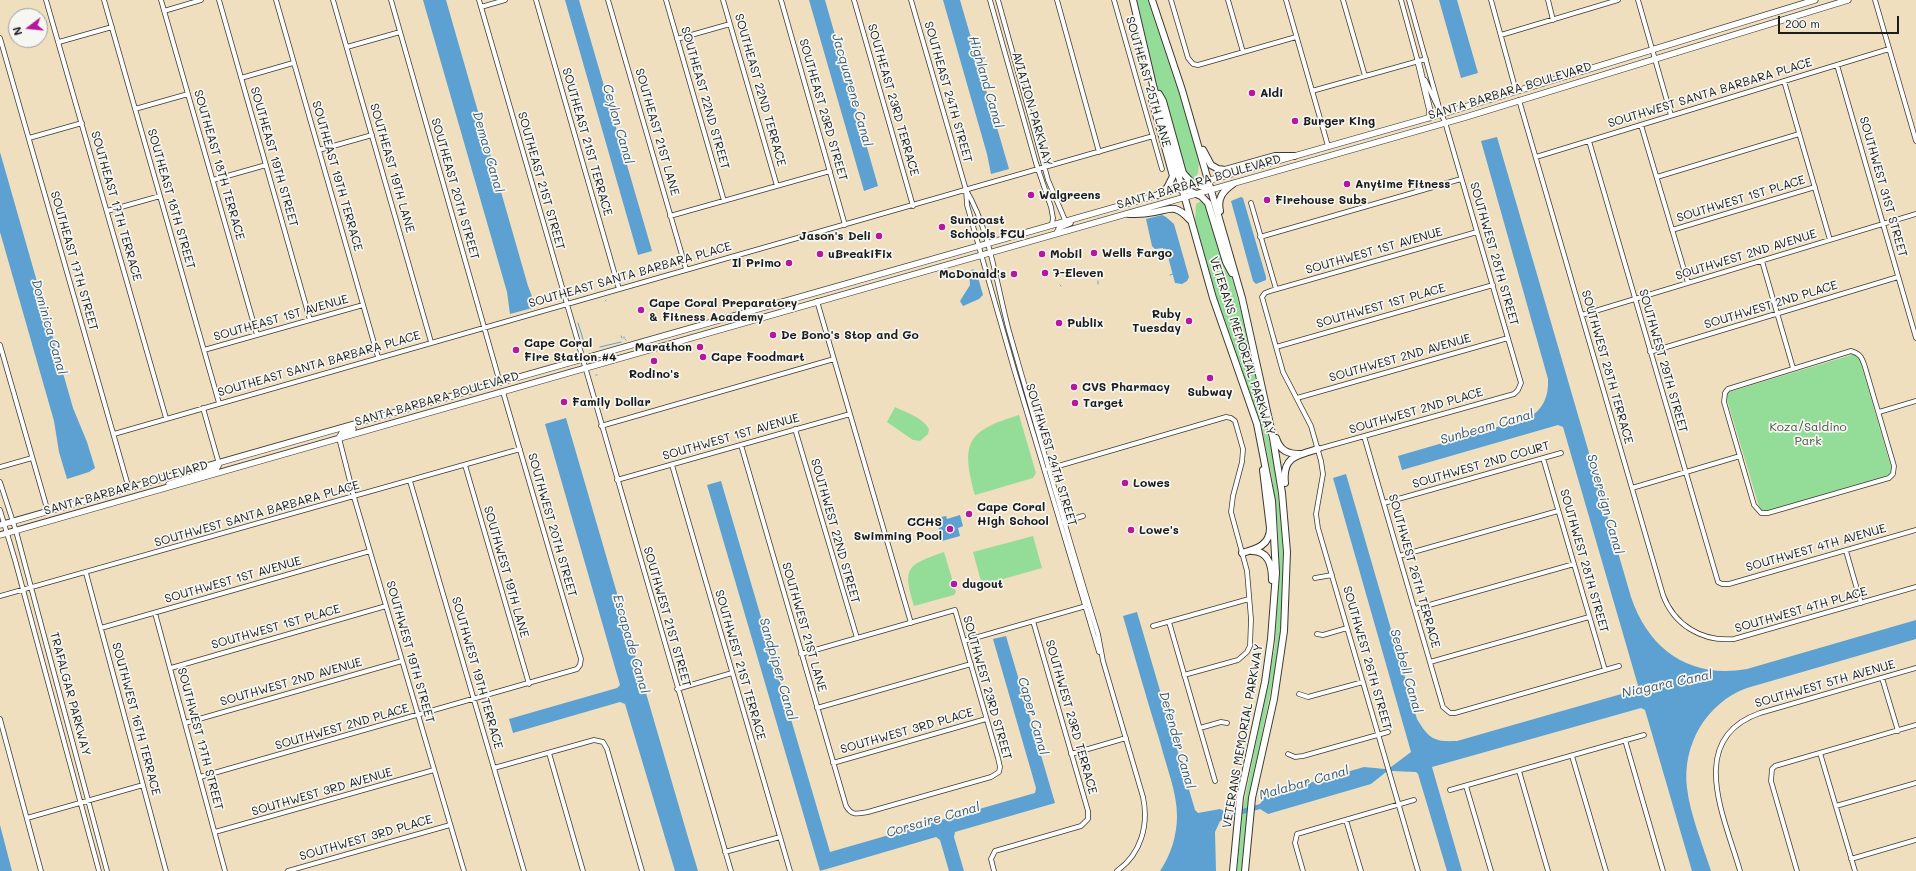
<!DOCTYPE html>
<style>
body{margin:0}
#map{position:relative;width:1916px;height:871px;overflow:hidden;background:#efdfbf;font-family:Mali,sans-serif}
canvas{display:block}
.north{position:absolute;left:8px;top:8px;width:40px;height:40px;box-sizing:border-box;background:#f6f6f2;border:1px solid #9f9f9c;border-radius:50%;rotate:254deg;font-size:11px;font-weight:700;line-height:16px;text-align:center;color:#1c1c1c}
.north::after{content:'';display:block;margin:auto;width:14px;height:18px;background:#b5179e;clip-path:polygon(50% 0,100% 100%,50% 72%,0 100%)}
.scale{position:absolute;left:1778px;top:16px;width:121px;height:18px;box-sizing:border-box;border:2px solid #1c1c1c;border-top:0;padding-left:5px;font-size:12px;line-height:14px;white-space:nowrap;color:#1c1c1c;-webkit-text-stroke:3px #f6f6f2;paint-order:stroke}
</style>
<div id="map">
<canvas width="1916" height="871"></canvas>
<div class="north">N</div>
<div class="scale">200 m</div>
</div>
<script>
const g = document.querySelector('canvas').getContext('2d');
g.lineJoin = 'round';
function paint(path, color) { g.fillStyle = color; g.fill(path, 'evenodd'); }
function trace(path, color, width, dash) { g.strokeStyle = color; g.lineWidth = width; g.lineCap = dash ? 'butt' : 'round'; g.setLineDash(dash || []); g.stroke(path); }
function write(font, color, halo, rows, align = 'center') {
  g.font = font + ' Mali,sans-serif'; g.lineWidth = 3.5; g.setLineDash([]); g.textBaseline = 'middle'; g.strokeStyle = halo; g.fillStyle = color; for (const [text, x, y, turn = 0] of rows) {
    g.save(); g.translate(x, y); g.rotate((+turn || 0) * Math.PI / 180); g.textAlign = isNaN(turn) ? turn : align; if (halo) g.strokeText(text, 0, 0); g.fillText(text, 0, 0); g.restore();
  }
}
const green = new Path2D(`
 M1137,0H1148L1175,79L1199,162L1198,173L1194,180L1187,174L1184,168L1165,102L1156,84Z
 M1201,201L1207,207L1223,262L1232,279L1244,321L1274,464L1283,536L1282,616L1278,655L1250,793L1241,871H1237L1243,808L1275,645L1279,571L1278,529L1272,477L1262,428L1219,307L1195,220L1196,204Z
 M1858,353L1893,474L1761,513L1725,393Z
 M895,407C907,413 922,417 929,429L928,434L920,441L913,440L887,422Z
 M1019,415L1036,473L1033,478L975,495C961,443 966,431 1019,415Z
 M1033,536L1042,568L982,585L973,552Z
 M944,552L956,592L954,595L914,606C902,567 907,565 944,552Z`);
const water = new Path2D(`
 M423,0H446L528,286L536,307L510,314L507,292Z
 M565,0H579L652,251L638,255Z
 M809,0H825L878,186L864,191Z
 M943,0H960L1009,169L991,174L987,154Z
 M1439,0H1457L1478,73L1461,78Z
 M1497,137L1631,597C1649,650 1690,679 1747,669L1916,620V639L1747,688C1706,703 1682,745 1687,788C1690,814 1703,846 1711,871H1692L1645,710L1641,708L1432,767L1462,871H1447L1418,774L1416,772L1392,771L1386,772L1371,784L1268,814L1260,809L1220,821L1215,832L1216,871H1160C1171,855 1177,835 1177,816C1177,792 1166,766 1160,742C1147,700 1135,658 1123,616L1137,612L1195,810L1198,813L1220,809L1228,813L1260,804L1265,796L1364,767L1385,769L1391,767L1411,752L1333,478L1346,474L1417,719C1429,739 1434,742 1457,741L1639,689L1563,427L1558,425L1402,470L1398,456L1528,418C1543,410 1549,396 1548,379L1481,141Z
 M0,152L73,408L87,442L95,468L89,472L67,479L59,452L54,421L0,232Z
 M1241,197L1243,198L1266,277V280L1256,284L1253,281L1231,201Z
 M1162,215L1166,217L1174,224L1189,277L1187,281L1182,284L1175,283L1166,249L1163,248L1155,249L1152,246L1146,219Z
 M973,269L977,274L983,295L979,299L963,306L960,301L970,285L969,272Z
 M566,418L687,834L698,871H675L625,704L620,702L513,733L509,719L617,688L620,685L545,424Z
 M721,481L830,852L1035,793L1036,788L993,639L1006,636L1055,803L955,832L954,837L964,871H949L940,840L936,837L820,871L707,485Z
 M960,515L963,526L958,528L960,536L942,541L937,521L942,520L941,517L946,516L947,519Z
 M0,825L12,871H0Z`);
const stream = new Path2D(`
 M1162,252L1164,248
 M1096,275L1097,277
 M1170,275L1173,274
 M1098,281V284
 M1060,285L1061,286
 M605,301L606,300
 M578,323L584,342
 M621,336L622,338
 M624,337V338
 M625,339L626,340
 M600,347L621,342
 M596,375H597`);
const minor = new Path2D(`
 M46,0L166,418
 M104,0L219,403
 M161,0L257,335
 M219,0L310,320
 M276,0L378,357
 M333,0L431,342
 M391,0L500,383
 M479,0L731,871
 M536,0L619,289
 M608,0L686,269
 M666,0L724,201
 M723,0L777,186
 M781,0L845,225
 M854,0L913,206
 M911,0L966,190L967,205L1014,369L1099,652
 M990,0L1036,163L1051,207L1053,218L1052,224
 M998,0L1048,180L1065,220
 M1057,0L1099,152
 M1114,0L1162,169
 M1171,0L1188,58L1193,64L1198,65L1296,37
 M1228,0L1243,52
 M1286,0L1328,146
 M1343,0L1365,76
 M1401,0L1418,62
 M1409,0L1441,114
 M1491,0L1516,91
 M1548,0L1553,20
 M1638,0L1671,115
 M1875,0L1916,141
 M481,7L505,0
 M164,11L201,0
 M1501,35L1618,0
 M0,38L129,489
 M677,39L730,24
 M59,42L112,27
 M347,47L400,32
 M1837,65L1916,338
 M241,78L293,63
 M1784,81L1830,240
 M1312,91L1426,59
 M1519,100L1663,595C1674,625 1702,642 1734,639L1916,587
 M135,109L188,94
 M1641,125L1688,283
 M29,138L82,123
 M1589,141L1718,582L1722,584H1729L1916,530
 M319,150L372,135
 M1536,157L1889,49
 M1657,177L1799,134
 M213,180L266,165
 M966,190C990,230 997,287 1009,331C1038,432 1067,534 1098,634L1103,661L1143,797C1149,825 1141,854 1117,871
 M1251,203L1276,289
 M107,211L160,196
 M670,216L830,171
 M1672,230L1815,187
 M1260,237L1461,179
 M1762,261L1793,368
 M817,301L911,623
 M1582,315L1916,214
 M0,345L48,512
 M1276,347L1493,285
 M204,350L363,305
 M1851,351C1861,354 1862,358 1865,367L1894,466L1893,474L1889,478L1768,513H1761L1754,505L1724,402L1725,393L1728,389Z
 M1650,352L1898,277
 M1297,398L1508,338
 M203,408L219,464
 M1879,412L1916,401
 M601,426L834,359
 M795,429L857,638
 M114,434L1153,136
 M1364,436L1443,707L1450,713H1455L1619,666
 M339,438L354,497L464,871
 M741,445L846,806C852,816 857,814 868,812L991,777L999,772L1000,767L998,758L955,610L801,654
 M1318,449L1514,394L1518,390L1521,383L1445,122L1425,80
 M1543,458L1605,670
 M465,465L529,684
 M672,465L790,871
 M0,467L32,458
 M1048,469L1226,417L1231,418L1235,421L1243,449L1242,462L1233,496L1231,512L1247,571L1251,619L1250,646L1247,652L1238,660L1184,675
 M617,480L850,414
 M410,481L524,871
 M0,482L16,531L107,871
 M1632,488L1740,456
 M1384,503L1561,453
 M0,510L15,560L99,871
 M1063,522L1083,516
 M1846,551L1861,603
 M1399,556L1558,511
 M86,573L166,871
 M1315,578L1332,575
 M0,596L520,449
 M1415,609L1574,564
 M155,613L225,871
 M1169,622L1215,781
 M1153,626L1249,599
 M101,628L370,551
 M1317,634L1323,635L1347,628
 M964,641L1086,606
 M1430,662L1589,617
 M171,668L386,606
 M1882,678L1898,731
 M677,689L732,673
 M1299,694L1308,697L1363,682
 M817,708L971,664
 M0,719L41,871
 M185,723L402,661
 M1200,728L1221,722L1227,723
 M1625,740L1663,871
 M549,753L583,871
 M1820,753L1855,871
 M1071,754L1126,738
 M1288,754L1295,757L1303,756L1388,732
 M1572,756L1606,871
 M833,763L986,719
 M494,768L594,740L603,742L607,749L642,871
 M1519,771L1548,871
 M200,777L577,669L580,665L581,659L503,392
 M1466,786L1491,871
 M1450,790L1644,735
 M1836,806L1916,783
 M27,818L143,785
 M1346,820L1361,871
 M215,832L434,770
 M725,852L780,837
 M1851,859L1916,840
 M288,871L450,825
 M994,871L991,859L995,851L1081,826L1088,819V811L1033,621
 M1303,871L1295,843L1297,834L1414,800
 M1418,871L1318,528L1316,514L1323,474L1321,461L1311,426L1283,372L1262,297L1265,293L1270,291L1477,232
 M1740,871C1725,818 1685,739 1760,713L1916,668
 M1797,871L1771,781L1772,769L1775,766L1916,725`);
const major = new Path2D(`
 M1418,61L1430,111L1429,118
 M1057,233L1060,227L1070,223
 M339,438L342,433L353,429
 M169,484L216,469L219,464
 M0,525L1442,114L1815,0
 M0,535L1466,117L1848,0`);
const highway = new Path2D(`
 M1133,0L1153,85L1213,298L1257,424L1272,501L1276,573L1271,639L1265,682L1240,797L1233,871
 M1152,0L1182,90L1242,298L1273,438L1282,493L1287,552L1284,631L1274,699L1252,798L1245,871
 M1153,88L1152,100L1173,176L1167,188L1158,195
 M1159,94L1163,101L1183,173L1192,183L1211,190
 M1203,150L1211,165L1218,169L1225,170L1275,156H1294
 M1182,188L1201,196L1208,203L1226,262L1232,273
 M1220,211C1217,198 1223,191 1233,184
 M1129,214C1135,214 1142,214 1148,213C1169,211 1173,201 1190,220
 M1276,438C1280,451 1288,454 1300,454
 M1285,483C1282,457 1297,455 1318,449
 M1252,551C1269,551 1272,566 1272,580
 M1242,553C1257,549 1270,545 1270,528L1263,470`);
const markers = [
 [1252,93,4,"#b5179e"],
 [1295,121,4,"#b5179e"],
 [1347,184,4,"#b5179e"],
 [1031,195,4,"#b5179e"],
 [1267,200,4,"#b5179e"],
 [942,227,4,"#b5179e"],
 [879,236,4,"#b5179e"],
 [1094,253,4,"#b5179e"],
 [820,254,4,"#b5179e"],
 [1042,254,4,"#b5179e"],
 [789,263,4,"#b5179e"],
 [1045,273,4,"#b5179e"],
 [1014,274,4,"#b5179e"],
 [641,310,4,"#b5179e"],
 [1189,321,4,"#b5179e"],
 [1059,323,4,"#b5179e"],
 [773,335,4,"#b5179e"],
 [700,347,4,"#b5179e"],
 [516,350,4,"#b5179e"],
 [703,357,4,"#b5179e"],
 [654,361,4,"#b5179e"],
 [1210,378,4,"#b5179e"],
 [1074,387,4,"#b5179e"],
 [564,402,4,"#b5179e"],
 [1075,403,4,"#b5179e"],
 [1125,483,4,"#b5179e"],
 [969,514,4,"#b5179e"],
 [950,529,4,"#b5179e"],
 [1131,530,4,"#b5179e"],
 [954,584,4,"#b5179e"]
];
const streetNames = [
 ["SOUTHEAST 25TH LANE",1148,82,74],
 ["SOUTHEAST 22ND TERRACE",760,90,74],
 ["SANTA BARBARA BOULEVARD",1510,91,-17],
 ["SOUTHEAST 24TH STREET",948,92,74],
 ["SOUTHWEST SANTA BARBARA PLACE",1710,93,-17],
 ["SOUTHEAST 22ND STREET",705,98,74],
 ["SOUTHEAST 23RD TERRACE",893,100,74],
 ["AVIATION PARKWAY",1032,109,74],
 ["SOUTHEAST 23RD STREET",823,110,74],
 ["SOUTHEAST 21ST LANE",657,132,74],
 ["SOUTHEAST 21ST TERRACE",587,142,74],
 ["SOUTHEAST 19TH STREET",274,157,74],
 ["SOUTHEAST 18TH TERRACE",219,165,74],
 ["SOUTHEAST 19TH LANE",392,168,74],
 ["SOUTHEAST 19TH TERRACE",337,176,74],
 ["SOUTHEAST 21ST STREET",541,181,74],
 ["SANTA BARBARA BOULEVARD",1199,182,-16],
 ["SOUTHWEST 31ST STREET",1883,187,74],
 ["SOUTHEAST 20TH STREET",455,189,74],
 ["SOUTHEAST 18TH STREET",171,199,74],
 ["SOUTHWEST 1ST PLACE",1741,199,-17],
 ["SOUTHEAST 17TH TERRACE",116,206,74],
 ["SOUTHWEST 1ST AVENUE",1374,251,-16],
 ["SOUTHWEST 28TH STREET",1494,254,74],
 ["SOUTHWEST 2ND AVENUE",1746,255,-17],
 ["SOUTHEAST 17TH STREET",74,261,74],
 ["SOUTHEAST SANTA BARBARA PLACE",630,275,-16],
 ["SOUTHWEST 2ND PLACE",1771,305,-17],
 ["SOUTHWEST 1ST PLACE",1381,306,-16],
 ["SOUTHEAST 1ST AVENUE",281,318,-16],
 ["VETERANS MEMORIAL PARKWAY",1242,346,72],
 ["SOUTHWEST 2ND AVENUE",1400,358,-16],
 ["SOUTHWEST 29TH STREET",1663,361,74],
 ["SOUTHEAST SANTA BARBARA PLACE",319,364,-16],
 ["SOUTHWEST 28TH TERRACE",1607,367,74],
 ["SANTA BARBARA BOULEVARD",437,399,-16],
 ["SOUTHWEST 2ND PLACE",1416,411,-16],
 ["SOUTHWEST 1ST AVENUE",731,437,-16],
 ["SOUTHWEST 24TH STREET",1051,455,73],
 ["SOUTHWEST 2ND COURT",1481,465,-16],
 ["SANTA BARBARA BOULEVARD",126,488,-16],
 ["SOUTHWEST SANTA BARBARA PLACE",257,514,-16],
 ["SOUTHWEST 20TH STREET",552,525,74],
 ["SOUTHWEST 22ND STREET",835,531,74],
 ["SOUTHWEST 4TH AVENUE",1816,548,-16],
 ["SOUTHWEST 28TH STREET",1584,561,74],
 ["SOUTHWEST 26TH TERRACE",1414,571,74],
 ["SOUTHWEST 19TH LANE",506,572,74],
 ["SOUTHWEST 1ST AVENUE",233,580,-16],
 ["SOUTHWEST 4TH PLACE",1801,610,-16],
 ["SOUTHWEST 21ST STREET",667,617,74],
 ["SOUTHWEST 1ST PLACE",276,627,-16],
 ["SOUTHWEST 21ST LANE",804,627,74],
 ["SOUTHWEST 19TH STREET",410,652,74],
 ["SOUTHWEST 26TH STREET",1367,658,74],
 ["SOUTHWEST 21ST TERRACE",740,665,74],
 ["SOUTHWEST 19TH TERRACE",477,673,74],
 ["SOUTHWEST 2ND AVENUE",291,682,-16],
 ["SOUTHWEST 5TH AVENUE",1825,684,-16],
 ["SOUTHWEST 23RD STREET",987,688,74],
 ["TRAFALGAR PARKWAY",70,694,75],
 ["SOUTHWEST 23RD TERRACE",1071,717,74],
 ["SOUTHWEST 16TH TERRACE",136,719,75],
 ["SOUTHWEST 2ND PLACE",342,727,-16],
 ["SOUTHWEST 3RD PLACE",907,731,-16],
 ["VETERANS MEMORIAL PARKWAY",1243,736,-80],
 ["SOUTHWEST 17TH STREET",200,739,75],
 ["SOUTHWEST 3RD AVENUE",322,792,-16],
 ["SOUTHWEST 3RD PLACE",366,838,-16]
];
const poiNames = [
 ["Aldi",1260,93],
 ["Burger King",1303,121],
 ["Anytime Fitness",1355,184],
 ["Walgreens",1039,195],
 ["Firehouse Subs",1275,200],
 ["Suncoast",950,220],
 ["Schools FCU",950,234],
 ["Jason's Deli",871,236,"right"],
 ["Wells Fargo",1102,253],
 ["uBreakiFix",828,254],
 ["Mobil",1050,254],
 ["Il Primo",781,263,"right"],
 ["7-Eleven",1053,273],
 ["McDonald's",1006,274,"right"],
 ["Cape Coral Preparatory",649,303],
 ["& Fitness Academy",649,317],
 ["Ruby",1181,314,"right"],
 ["Tuesday",1181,328,"right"],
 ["Publix",1067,323],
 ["De Bono's Stop and Go",781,335],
 ["Cape Coral",524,343],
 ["Fire Station #4",524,357],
 ["Marathon",692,347,"right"],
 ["Cape Foodmart",711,357],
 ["Rodino's",654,374,"center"],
 ["CVS Pharmacy",1082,387],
 ["Subway",1210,392,"center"],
 ["Family Dollar",572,402],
 ["Target",1083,403],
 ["Lowes",1133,483],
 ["Cape Coral",977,507],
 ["High School",977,521],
 ["CCHS",942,522,"right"],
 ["Swimming Pool",942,536,"right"],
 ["Lowe's",1139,530],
 ["dugout",962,584]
];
const parkNames = [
 ["Koza/Saldino",1808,427],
 ["Park",1808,441]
];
const waterNames = [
 ["Highland Canal",986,82,74],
 ["Jacquarene Canal",852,90,74],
 ["Ceylon Canal",618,124,74],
 ["Demao Canal",488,152,74],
 ["Dominica Canal",49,327,74],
 ["Sunbeam Canal",1487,427,-16],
 ["Sovereign Canal",1605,504,74],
 ["Escapade Canal",631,644,74],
 ["Sandpiper Canal",778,669,74],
 ["Seabell Canal",1406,671,74],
 ["Niagara Canal",1667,684,-12],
 ["Caper Canal",1033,716,74],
 ["Defender Canal",1177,740,74],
 ["Malabar Canal",1304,783,-16],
 ["Corsaire Canal",933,820,-16]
];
paint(green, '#94dd98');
paint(water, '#5ca1d1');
trace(stream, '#5ca1d1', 1);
trace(minor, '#3c3934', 5.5);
trace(major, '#3c3934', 7);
trace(highway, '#3c3934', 8);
trace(minor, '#fff', 4);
trace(major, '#fff', 5.5);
trace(highway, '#fff', 6);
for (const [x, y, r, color] of markers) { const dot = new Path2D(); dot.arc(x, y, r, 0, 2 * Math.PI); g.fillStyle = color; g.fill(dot); trace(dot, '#f6f6f2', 1.5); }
write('12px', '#1c1c1c', '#f6f6f2', streetNames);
write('bold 12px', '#1c1c1c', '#f6f6f2', poiNames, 'left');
write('12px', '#405641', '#f6f6f2', parkNames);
write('italic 13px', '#39586d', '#f6f6f2', waterNames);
</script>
